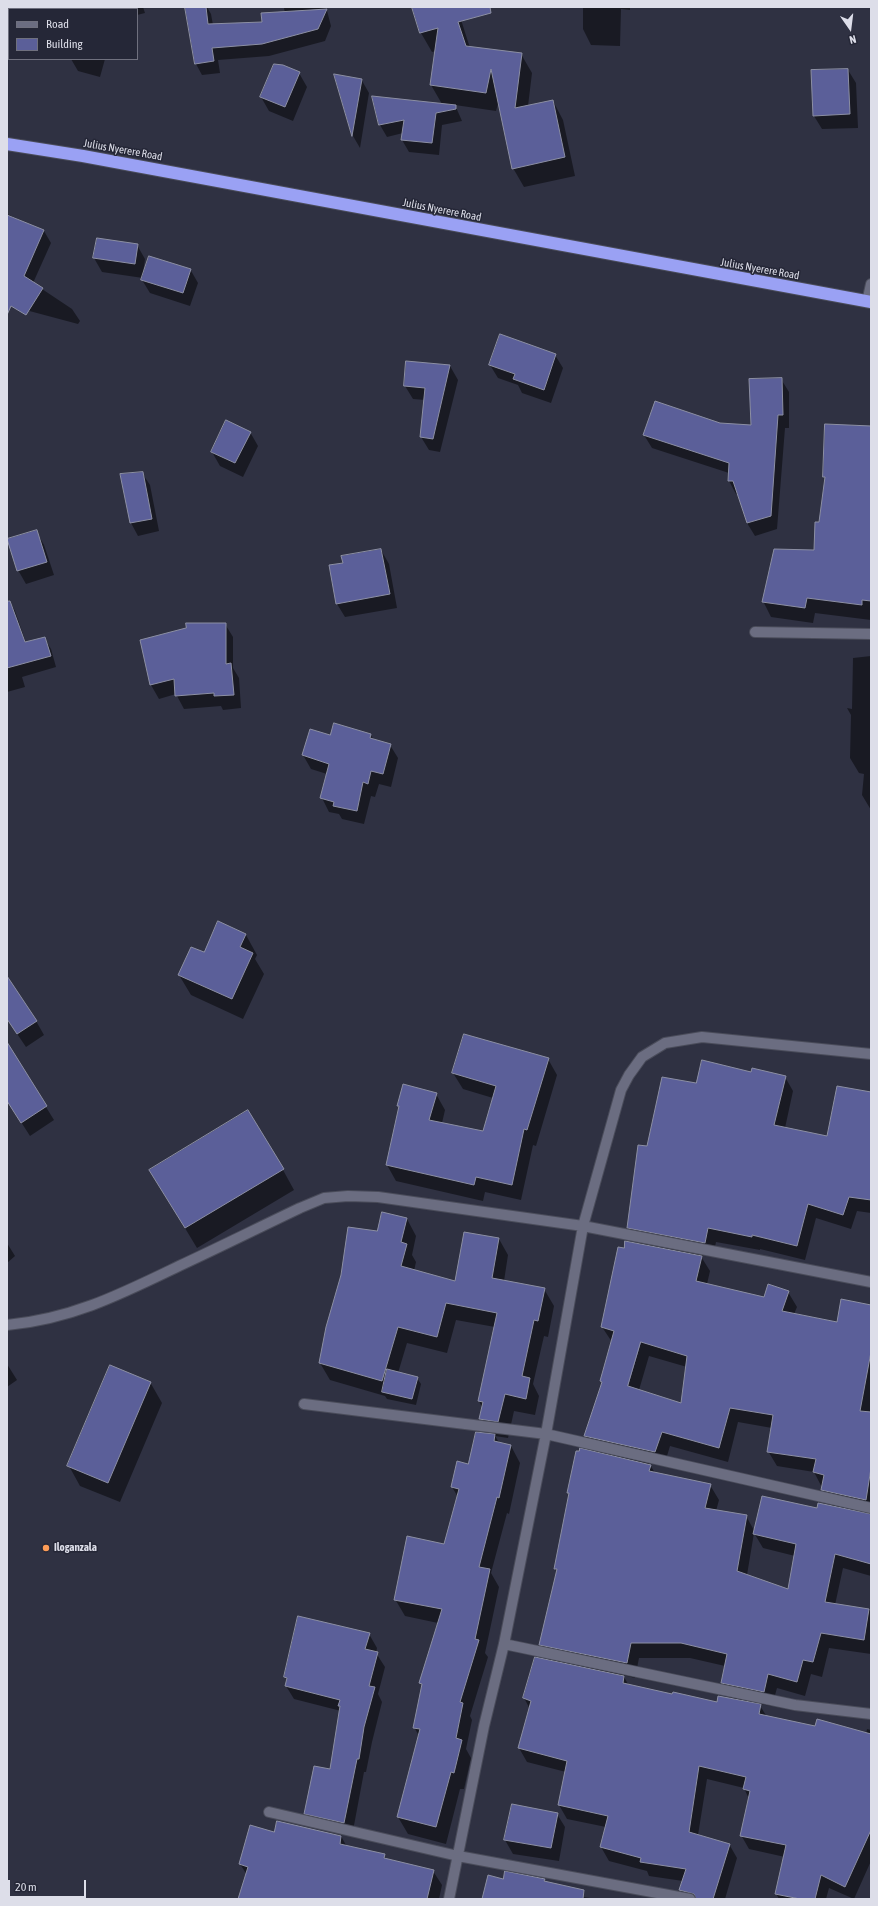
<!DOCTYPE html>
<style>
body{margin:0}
#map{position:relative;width:878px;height:1906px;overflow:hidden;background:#2f3142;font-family:"Asap Condensed",sans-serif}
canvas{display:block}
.frame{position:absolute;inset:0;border:8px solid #dddee9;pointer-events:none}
.legend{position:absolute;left:8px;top:8px;width:130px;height:52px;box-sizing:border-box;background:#252737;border:1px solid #6f707e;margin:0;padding:5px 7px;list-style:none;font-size:12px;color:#dddee9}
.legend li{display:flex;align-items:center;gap:8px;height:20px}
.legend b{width:20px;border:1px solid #6f707e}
.north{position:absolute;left:830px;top:8px;width:40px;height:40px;-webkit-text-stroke:3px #252737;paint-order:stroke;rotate:166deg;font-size:11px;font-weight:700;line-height:16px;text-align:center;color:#dddee9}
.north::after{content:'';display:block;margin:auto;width:14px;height:18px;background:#dddee9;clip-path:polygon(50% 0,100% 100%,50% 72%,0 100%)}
.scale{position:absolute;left:8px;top:1880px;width:78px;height:18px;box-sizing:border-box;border:2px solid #dddee9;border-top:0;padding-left:5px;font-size:12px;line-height:14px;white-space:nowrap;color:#dddee9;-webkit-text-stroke:3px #252737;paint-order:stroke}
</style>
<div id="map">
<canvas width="878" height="1906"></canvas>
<div class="frame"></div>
<ul class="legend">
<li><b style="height:5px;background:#6b6d81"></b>Road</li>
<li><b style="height:11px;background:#5b5f99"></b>Building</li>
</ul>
<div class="north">N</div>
<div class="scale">20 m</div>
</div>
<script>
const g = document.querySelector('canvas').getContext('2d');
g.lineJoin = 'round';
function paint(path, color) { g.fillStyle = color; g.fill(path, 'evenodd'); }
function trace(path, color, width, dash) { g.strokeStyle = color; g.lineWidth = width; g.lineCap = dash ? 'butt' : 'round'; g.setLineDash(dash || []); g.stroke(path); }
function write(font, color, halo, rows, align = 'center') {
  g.font = font + ' "Asap Condensed",sans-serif'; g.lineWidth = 3; g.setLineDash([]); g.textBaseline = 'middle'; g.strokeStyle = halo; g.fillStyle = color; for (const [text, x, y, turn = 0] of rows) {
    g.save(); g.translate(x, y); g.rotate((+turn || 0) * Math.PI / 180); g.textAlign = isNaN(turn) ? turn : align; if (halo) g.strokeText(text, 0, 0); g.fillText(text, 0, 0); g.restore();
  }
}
const shadow = new Path2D(`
 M122,7H143L145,13L137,15V9H122Z
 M186,7H207L211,14L213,25L263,22L285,13L284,8L288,7H326L331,26L325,41L269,56L218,60L220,73L202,75L196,64Z
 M413,7H457L470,48L521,54L532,73L528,106L553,101L563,120L575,176L524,187L513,168L499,100L496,111L455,105L462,121L442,125L439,155L409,152L402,140L403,133L387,137L380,125L374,97L442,104L431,85L436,51L432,52L421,33Z
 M569,7H630V10L621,9L620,46L591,45L583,29V8Z
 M71,59H105L100,77L78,71Z
 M848,70L856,83L858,128L822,129L814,116Z
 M299,73L307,87L293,121L269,111L261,97Z
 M336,75L361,79L369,93L360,148L353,136Z
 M7,214L44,231L51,243L33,283L72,309L80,321L78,324L7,305Z
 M137,245L145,259L143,273L190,269L198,283L190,306L150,293L142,280L143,278L102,272L94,258Z
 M555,355L563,368L551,403L522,393L518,385L498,378L490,365Z
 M407,362L450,366L458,380L440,452L429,450L421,437L425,400L413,399L405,386Z
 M781,379L789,392V428H785L777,529L755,536L747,523L738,494H736L729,481V473L652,448L644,435L720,424L752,426Z
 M871,429V620L815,613L813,623L771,617L763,601L815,551L826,480L824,476Z
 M250,432L258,446L243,477L220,466L212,452Z
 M142,473L150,485L159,531L138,536L131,523L121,475Z
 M36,531L44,545L54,575L26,584L18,570Z
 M381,550L389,564L397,608L345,617L337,604L344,564Z
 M9,600L15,611L26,643L44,638L51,649L56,667L22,677L25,687L7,692V601Z
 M225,624L233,637V668L239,678L241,708L223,710L221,706L184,709L176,694L159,699L151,685L141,640Z
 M871,656V810L862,795L864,774L859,773L850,758L851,715L847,708L852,709L853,658Z
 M370,734L374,740L390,745L398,758L391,787L379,784L375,797L371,796L364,824L342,819L339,814L329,812L322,798L327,774L311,769L303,755L330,737Z
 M246,935L257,955L255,959L264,974L243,1019L191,995L179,975L204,953Z
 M7,992L36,1021L44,1035L26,1047L7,1019Z
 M12,1052L54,1120L30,1136L7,1100V1055Z
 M548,1059L557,1075L536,1146L533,1145L521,1200L485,1192L483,1201L396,1181L387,1165L400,1109L398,1106L436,1094L445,1110L442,1123L484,1132L493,1098L463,1089L453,1073Z
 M752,1073L785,1077L793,1091L785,1128L828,1137L871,1093V1213L857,1211L851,1229L816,1218L805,1260L760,1249V1250L716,1242L713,1257L700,1255L710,1271L707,1284L764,1298L788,1292L797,1307L794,1314L838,1323L871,1306V1576L843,1568L835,1605L871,1610V1654L829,1648L822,1677L811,1674L805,1696L777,1688L772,1706L759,1704L767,1717L815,1727L866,1734L867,1729L871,1730V1861L854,1899L829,1888L826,1899H779L776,1893L785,1857L749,1849L741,1835L749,1799L744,1788L707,1779L698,1835L729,1844L737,1858L725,1899H685L680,1890L683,1881L649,1876L647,1871L609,1861L601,1847L606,1827L567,1819L559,1805L566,1772L527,1762L519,1748L530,1709L524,1698L549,1661L540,1644L557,1573L555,1569L570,1495L568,1492L595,1453L585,1436L602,1383L601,1381L612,1342L602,1327L625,1249L638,1244L628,1228L648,1147L697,1085ZM649,1356L687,1367L682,1404L639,1390ZM738,1422L772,1428L768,1451L777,1466L814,1472L832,1507L817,1509L755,1532L746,1516L716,1511L719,1500L710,1485L655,1473L649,1463L664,1466L670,1446L728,1462ZM754,1533L763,1548L795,1556L789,1590L747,1575ZM639,1658H690L725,1666L722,1683L732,1699L718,1703L629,1686L623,1675L635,1678Z
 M283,1170L294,1190L197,1248L162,1190Z
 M407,1219L416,1236L412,1255L416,1262L414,1271L456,1282L499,1239L508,1255L504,1281L544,1289L554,1306L548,1337L544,1336L533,1384L539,1396L535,1415L514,1411L508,1438L495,1436L500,1444L511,1446L520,1463L509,1514L507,1513L491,1573L499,1587L485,1653L488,1657L470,1716L472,1720L466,1749L471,1758L464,1789H460L446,1844L408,1834L398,1817L419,1736L414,1727L423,1687L420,1683L438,1623L405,1616L395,1599L445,1545L458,1497L452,1487L489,1434L480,1419L482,1407L479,1401L495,1327L456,1320L447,1353L407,1343L398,1373L417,1378L421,1384L416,1405L387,1399L385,1396L330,1380L320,1363L378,1232Z
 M7,1243L15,1256L7,1263Z
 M7,1364L17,1380L7,1387Z
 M150,1382L162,1403L120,1502L80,1486L69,1466Z
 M369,1634L377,1648L376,1653L385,1667L378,1694L382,1702L372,1742L366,1772H364L352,1836L313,1827L305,1813L331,1770L341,1711L294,1699L286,1686L287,1681L285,1677Z
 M557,1814L565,1827L559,1861L513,1854L505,1840Z
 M275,1834L341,1836L347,1847L384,1855L387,1860L433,1871L442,1885L439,1899H239L247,1875L240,1864Z
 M504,1880H544L546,1883L574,1896L598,1899H483Z`);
const building = new Path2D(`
 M185,7H206L208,24L262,22L261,13L327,9L318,29L262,44L212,48L214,61L195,64Z
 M412,7H490L491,13L458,22L466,46L522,53L515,108L553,100L565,157L512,169L491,69L486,93L430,85L438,28L420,33Z
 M274,64L283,65L300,72L285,107L260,97Z
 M848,69L850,114L813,116L811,70Z
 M334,74L362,79L352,136Z
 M372,96L456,105V109L436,113L432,143L401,140L404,120L379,125Z
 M7,215L44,230L24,276L43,288L26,315L11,306L7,315Z
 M97,238L138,244L135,264L93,258Z
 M149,256L191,269L183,293L141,280Z
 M500,334L556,354L544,390L513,379L515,374L489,365Z
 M406,361L450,365L433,439L420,437L425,388L404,386Z
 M782,378L783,415H778L771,516L747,523L733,481H728L729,463L643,435L655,401L720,423L751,425L749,379Z
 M226,420L251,432L235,463L211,452Z
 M825,424L871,426V601L862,600V605L807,598L805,608L762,602L774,549L814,550L815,522H819L825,477H823Z
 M143,472L152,519L130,523L120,474Z
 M37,530L47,562L17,571L7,539Z
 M381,549L390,594L336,604L329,565L343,563L341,556Z
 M7,601H10L25,642L45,637L51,656L7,668Z
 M186,623H226V664L231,663L234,695L214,696V693L175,696L174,679L150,685L140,640L186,628Z
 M334,723L371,734L370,738L391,744L383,774L371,771L368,784L363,782L357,811L333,806L334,802L320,798L329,764L302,755L310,729L330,735Z
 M218,921L246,934L240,947L253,953L232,999L178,975L191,947L204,952Z
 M7,976L37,1021L17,1034L7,1019Z
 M464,1034L549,1058L527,1130L524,1129L512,1185L476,1177L474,1185L386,1165L399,1106H397L403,1084L437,1093L429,1120L483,1131L496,1086L452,1073Z
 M7,1042L47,1106L21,1123L7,1101Z
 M702,1060L751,1072L752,1068L786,1076L774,1125L827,1136L837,1086L871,1092V1200L849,1197L843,1215L808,1204L797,1246L752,1235V1237L708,1228L705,1243L627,1228L638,1145L647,1146L662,1077L696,1083Z
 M248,1110L284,1169L185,1228L149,1170Z
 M382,1212L407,1218L401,1242L407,1244L401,1266L455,1281L464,1232L499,1238L492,1278L545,1288L538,1321L534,1320L522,1376L530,1378L526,1399L505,1394L498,1422L479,1419L483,1402L478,1401L497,1313L446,1303L437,1337L398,1327L382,1381L319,1363L326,1327L341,1275L348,1227L377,1231Z
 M625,1241L702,1256L696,1281L764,1297L768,1284L789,1291L782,1311L837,1322L841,1299L871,1305V1352L860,1411L871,1412V1468L866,1500L821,1490L824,1475L813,1472L816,1459L767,1452L773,1415L730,1408L719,1448L662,1432L655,1452L584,1436L602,1382L600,1381L614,1331L601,1327L618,1247L624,1248ZM641,1342L687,1356L681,1403L628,1386Z
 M110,1365L151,1382L108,1483L67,1466Z
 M387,1369L418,1377L412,1399L382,1392Z
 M476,1432L495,1434L494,1441L511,1445L499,1498L497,1497L479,1567L490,1569L475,1639L479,1640L460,1702L463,1703L456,1738L462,1740L454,1773L451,1772L436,1827L397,1817L420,1729L413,1728L422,1684L419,1683L442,1609L394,1600L407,1536L444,1544L459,1489L451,1487L457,1461L468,1464Z
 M580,1448L651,1465L649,1471L711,1484L705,1508L747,1515L737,1571L788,1589L796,1544L753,1534L762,1496L817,1508L818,1503L871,1514V1564L835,1554L825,1602L869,1609L864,1640L821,1633L813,1662L803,1660L797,1682L768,1674L764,1692L721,1683L727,1654L681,1643H631L627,1663L539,1645L557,1569H554L569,1493H567L576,1451H579Z
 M298,1616L370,1633L365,1649L378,1652L369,1686L375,1687L364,1727L359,1759H357L344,1823L304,1814L314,1766L330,1769L340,1706H338L340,1700L285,1686L287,1678L284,1677Z
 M535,1657L624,1676L623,1683L672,1694L673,1692L717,1702L718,1696L761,1704L759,1714L815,1726L817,1719L871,1734V1830L845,1887L821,1875L815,1899H800L775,1894L786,1845L740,1836L750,1791L743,1789L746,1777L699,1766L689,1832L730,1844L713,1899H696L694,1894L679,1890L686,1869L640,1862L641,1858L600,1847L608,1816L558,1805L567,1761L518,1748L531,1701L523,1698Z
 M512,1804L558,1813L551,1848L504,1840Z
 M277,1821L341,1836L340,1844L385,1854L384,1858L434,1870L427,1899H238L248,1867L239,1864L250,1825L274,1832Z
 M505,1871L545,1879L544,1881L584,1890L583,1899H482L488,1875L503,1879Z`);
const street = new Path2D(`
 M867,302L871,284
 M755,632L871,634
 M7,1325C72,1319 121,1294 179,1266C220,1247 260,1227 300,1208L324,1198L348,1196L378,1197L583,1226L871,1282
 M304,1404L546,1434L871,1508
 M504,1644L795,1705L871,1714
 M269,1812L458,1856L690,1899
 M449,1899L484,1726L504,1644L546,1434L583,1226L621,1090L629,1075L642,1057L665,1043L702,1037L871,1054`);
const highway = new Path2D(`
 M7,144L83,156L871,302`);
const markers = [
 [46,1548,4,"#fd9c57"]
];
const streetNames = [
 ["Julius Nyerere Road",123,150,10],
 ["Julius Nyerere Road",442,210,11],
 ["Julius Nyerere Road",760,269,10]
];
const poiNames = [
 ["Iloganzala",54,1548]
];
paint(shadow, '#0007');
paint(building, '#5b5f99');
trace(building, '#8c8fa3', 1);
trace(street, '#4a4c5a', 12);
trace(highway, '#4a4c5a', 14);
trace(street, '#6b6d81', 10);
trace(highway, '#9aa1f4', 12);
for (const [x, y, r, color] of markers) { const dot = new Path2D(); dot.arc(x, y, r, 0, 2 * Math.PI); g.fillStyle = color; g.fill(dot); trace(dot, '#252737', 1.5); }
write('11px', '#dddee9', '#252737', streetNames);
write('bold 11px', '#dddee9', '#252737', poiNames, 'left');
</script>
